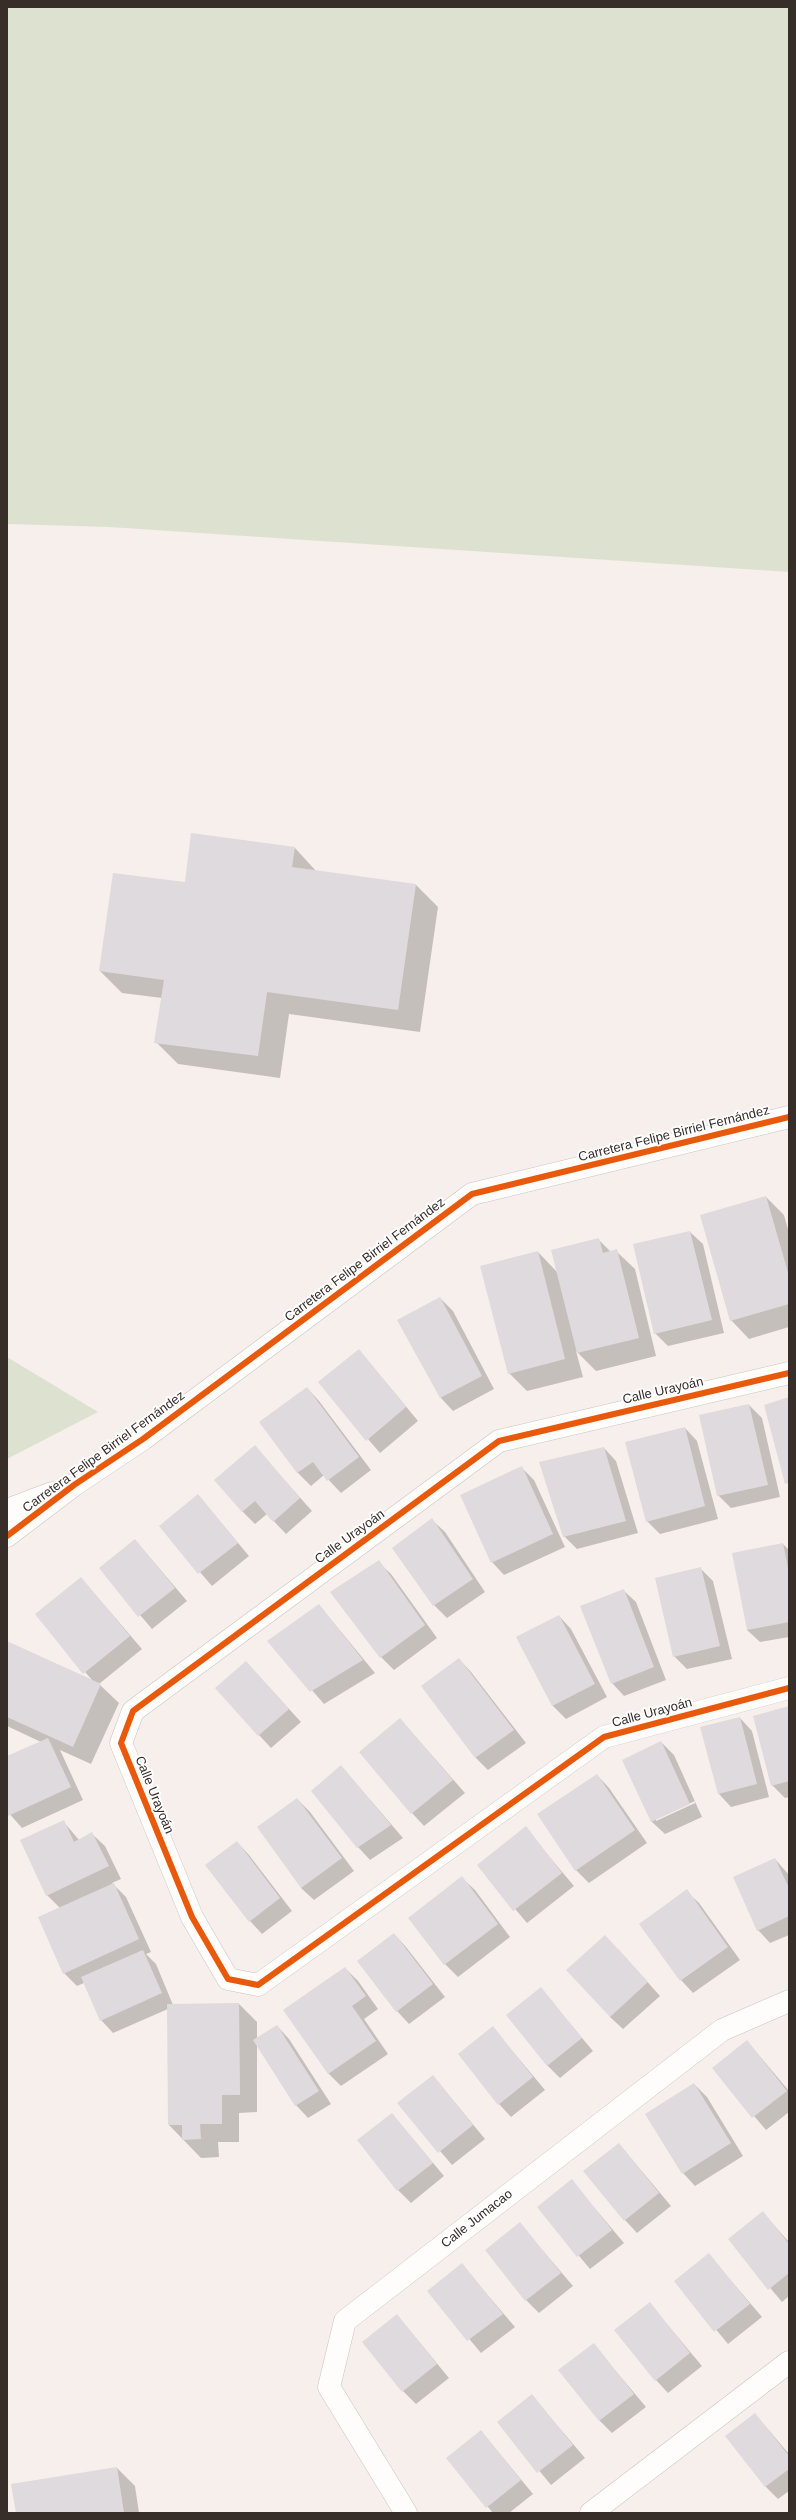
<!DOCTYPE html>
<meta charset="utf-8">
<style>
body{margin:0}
#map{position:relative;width:796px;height:2520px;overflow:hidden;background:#f7efeb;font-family:Arial,sans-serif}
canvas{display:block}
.frame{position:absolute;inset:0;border:8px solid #372d29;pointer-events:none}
</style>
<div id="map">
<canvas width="796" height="2520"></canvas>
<div class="frame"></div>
</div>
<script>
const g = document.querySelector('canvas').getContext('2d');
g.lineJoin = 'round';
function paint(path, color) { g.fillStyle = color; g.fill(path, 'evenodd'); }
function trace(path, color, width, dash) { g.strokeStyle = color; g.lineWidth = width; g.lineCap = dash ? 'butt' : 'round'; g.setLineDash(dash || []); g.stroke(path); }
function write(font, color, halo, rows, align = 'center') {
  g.font = font + ' Arial,sans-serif'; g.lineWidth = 4; g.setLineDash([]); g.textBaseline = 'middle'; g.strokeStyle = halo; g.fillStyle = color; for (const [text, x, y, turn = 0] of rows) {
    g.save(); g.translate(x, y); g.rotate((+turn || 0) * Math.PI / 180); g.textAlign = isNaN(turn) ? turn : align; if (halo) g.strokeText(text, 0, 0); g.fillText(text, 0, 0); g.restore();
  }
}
const green = new Path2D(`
 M7,7H789V572L109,527L7,524Z
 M7,1357L98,1412L7,1459Z`);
const shadow = new Path2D(`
 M295,848L317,872L416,885L438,907L420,1032L289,1014L280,1078L178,1064L156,1042L162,998L122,993L100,971L186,883Z
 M766,1197L784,1215L789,1233V1327L749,1339L731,1320Z
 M690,1232L703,1244L724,1333L668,1346L655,1333Z
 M598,1239L611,1252L616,1251L635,1269L656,1356L596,1371L576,1351L583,1377L527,1391L509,1373L538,1252L557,1272Z
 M440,1298L453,1311L494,1389L453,1411L441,1398L399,1320Z
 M359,1350L418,1421L380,1453L319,1382Z
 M307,1388L319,1401L371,1470L341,1493L324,1475L311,1486L298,1473L261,1422Z
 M749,1405L762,1418L780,1497L731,1508L718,1495Z
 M685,1428L697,1441L718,1519L660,1534L647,1521Z
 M255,1447L312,1511L286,1534L267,1514L255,1524L242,1511Z
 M604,1448L616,1461L638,1533L577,1549L564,1536Z
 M521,1467L534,1480L565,1547L504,1575L492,1562Z
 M198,1495L249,1556L212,1586L160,1526Z
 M432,1520L445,1532L485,1592L447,1618L434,1605Z
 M135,1540L187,1601L152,1629L100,1568Z
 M783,1544L789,1550V1637L760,1642L747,1630Z
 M378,1562L391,1574L437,1638L394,1670L381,1657Z
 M700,1568L713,1581L732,1659L687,1669L674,1656Z
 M81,1578L142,1649L99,1684L119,1703L91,1764L60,1750L83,1800L22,1828L7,1811V1757L41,1742L7,1726V1642L92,1680L36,1615Z
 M623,1590L636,1602L666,1680L624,1696L612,1683Z
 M319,1605L375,1673L324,1704L269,1641Z
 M559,1616L571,1629L607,1697L566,1719L553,1706L517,1637Z
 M459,1659L471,1672L526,1743L488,1770L476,1758L422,1686Z
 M246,1662L301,1722L271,1748L259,1735Z
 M789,1708V1797L785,1798L772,1785Z
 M740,1718L752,1731L769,1797L731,1807L719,1794L702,1727Z
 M400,1719L465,1793L424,1826L412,1813Z
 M661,1742L674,1755L702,1817L665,1834L652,1822ZM695,1801V1803L656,1821V1819Z
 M341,1766L403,1838L370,1860L358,1847Z
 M597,1775L609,1788L647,1843L589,1883L576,1870Z
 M297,1799L310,1812L354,1871L314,1900L301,1888Z
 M63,1821L79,1840L92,1834L105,1846L121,1879L112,1883L126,1897L151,1952L146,1954L156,1964L173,2005L239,2004L257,2022V2039L277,2026L289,2039L331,2104L308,2118L296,2105L257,2045V2112L239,2113V2142H218L219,2157L201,2158L169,2125L168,2009L113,2033L101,2020L84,1983L77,1986L64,1973L60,1908L47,1895Z
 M525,1828L574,1886L527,1923L478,1865Z
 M237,1842L249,1855L292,1911L262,1934L250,1921Z
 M775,1859L789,1875V1935L770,1943L758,1930Z
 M462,1878L475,1890L510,1937L458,1977L445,1964L409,1918Z
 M686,1891L699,1903L740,1960L693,1993L681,1980Z
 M394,1934L406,1947L445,1997L409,2024L397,2011Z
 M618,1949L660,1996L623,2029L610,2017Z
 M345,1968L358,1981L378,2009L364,2019L388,2054L341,2086L328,2073Z
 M541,1989L593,2051L560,2078L547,2065Z
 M493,2028L545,2090L511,2117L499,2104Z
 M747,2041L789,2091V2112L766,2130L713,2068Z
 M433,2076L485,2139L452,2165L399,2103Z
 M694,2084L707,2097L743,2156L695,2186L683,2173Z
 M392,2114L444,2176L411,2203L398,2190Z
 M619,2144L671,2206L637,2233L625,2220Z
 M571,2180L624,2243L590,2269L538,2207Z
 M763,2213L789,2242V2296L782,2302L729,2239Z
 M520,2224L573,2286L539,2313L526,2300Z
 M709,2255L762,2317L728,2344L676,2281Z
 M462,2265L515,2327L481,2353L429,2291Z
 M650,2304L702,2366L668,2393L656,2380Z
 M397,2315L449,2378L416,2404L403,2391Z
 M593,2344L646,2407L612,2433L599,2420Z
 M532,2396L585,2458L551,2485L499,2422Z
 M755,2414L789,2454V2491L778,2499L766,2487L727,2436Z
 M481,2431L533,2494L509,2513H493L447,2458Z
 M117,2468L135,2486L139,2513H17Z`);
const building = new Path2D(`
 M191,833L295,847L292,867L416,884L398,1010L267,992L258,1056L154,1043L164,980L99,971L113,873L185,882Z
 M766,1196L789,1276V1304L730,1321L700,1215Z
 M690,1231L712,1320L654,1334L633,1244Z
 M599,1238L603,1253L617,1249L639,1338L577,1353L551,1250Z
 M538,1251L565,1359L508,1374L480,1266Z
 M440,1297L482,1376L440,1398L397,1320Z
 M359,1349L406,1407L366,1441L318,1382Z
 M307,1387L359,1457L327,1481L313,1462L297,1473L259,1422Z
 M789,1397V1483L785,1484L764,1405Z
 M749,1404L768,1485L717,1496L699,1415Z
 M685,1427L705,1506L646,1522L625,1442Z
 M255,1445L300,1498L273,1522L255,1501L242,1512L214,1480Z
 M604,1447L626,1521L563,1537L539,1462Z
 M522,1466L553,1534L491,1563L460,1495Z
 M198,1494L238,1543L198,1574L159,1526Z
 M432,1518L473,1579L433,1606L392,1548Z
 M135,1539L175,1588L138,1617L99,1568Z
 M783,1543L789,1573V1622L747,1630L732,1553Z
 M379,1560L425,1625L380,1658L330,1592Z
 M701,1567L720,1646L673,1657L655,1578Z
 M81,1577L130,1636L83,1674L35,1614Z
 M624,1589L654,1667L611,1684L580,1606Z
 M319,1604L363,1660L310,1692L267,1641Z
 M559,1615L595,1684L552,1706L516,1637Z
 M7,1641L101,1684L73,1747L7,1717Z
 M459,1658L514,1730L475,1758L421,1686Z
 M246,1661L289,1709L258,1736L215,1688Z
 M789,1706V1781L771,1786L753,1716Z
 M740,1717L757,1784L718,1794L700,1727Z
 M400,1718L453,1780L411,1814L359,1752Z
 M48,1738L71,1787L8,1816L7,1756Z
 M661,1741L690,1804L651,1822L622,1760Z
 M341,1765L391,1825L357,1848L311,1791Z
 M597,1774L635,1830L575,1871L537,1814Z
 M297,1798L342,1858L301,1888L257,1827Z
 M64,1820L74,1842L92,1832L109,1866L46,1896L20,1840Z
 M526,1826L562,1873L513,1911L477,1865Z
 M237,1841L280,1898L249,1922L205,1865Z
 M775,1858L789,1888V1916L757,1931L733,1877Z
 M462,1876L498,1924L444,1965L408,1918Z
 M114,1883L139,1939L63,1974L38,1917Z
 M687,1889L728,1947L680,1981L639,1924Z
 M394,1933L433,1984L396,2012L357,1961Z
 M605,1935L648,1982L610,2017L566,1970Z
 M143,1950L162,1993L100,2021L81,1977Z
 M345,1967L366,1996L352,2006L376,2041L328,2074L283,2010Z
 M541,1987L582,2038L547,2066L506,2015Z
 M239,2003L240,2095H222V2124H200L201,2139L182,2140V2125H168L167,2004Z
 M277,2025L319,2091L295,2106L253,2040Z
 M493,2026L533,2077L498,2105L458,2054Z
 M747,2040L787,2091L752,2118L712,2068Z
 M433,2075L473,2125L438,2153L397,2103Z
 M694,2083L731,2143L682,2174L645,2114Z
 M392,2113L433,2163L397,2191L357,2140Z
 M619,2143L659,2193L624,2221L583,2171Z
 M572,2179L612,2230L577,2257L537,2207Z
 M763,2211L789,2244V2273L768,2290L728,2239Z
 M520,2222L561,2273L525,2301L485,2250Z
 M709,2253L750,2304L714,2332L674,2281Z
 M462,2263L503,2314L467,2341L427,2291Z
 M650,2302L690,2353L655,2381L614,2330Z
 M397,2314L437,2364L402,2392L362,2342Z
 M594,2343L634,2394L599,2421L558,2370Z
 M532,2394L573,2445L537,2473L497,2422Z
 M755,2413L789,2456V2469L765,2487L725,2436Z
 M481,2430L521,2480L486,2508L446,2458Z
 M117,2467L124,2513H16L11,2484Z`);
const street = new Path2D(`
 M789,1373L499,1441L133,1711L121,1743L192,1917L228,1979L258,1985L604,1737L789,1688
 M406,2513L329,2387L345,2321L722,2030L789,2001
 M591,2513L789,2362`);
const secondary = new Path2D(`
 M7,1510L52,1493
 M7,1536L74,1485L143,1439L472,1194L789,1117`);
const cycleway = new Path2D(`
 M789,1373L499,1441L133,1711L121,1743L192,1917L228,1979L258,1985L604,1737L789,1688
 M7,1536L74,1485L143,1439L472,1194L789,1117`);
const streetNames = [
 ["Carretera Felipe Birriel Fernández",674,1134,-14],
 ["Carretera Felipe Birriel Fernández",365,1260,-37],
 ["Calle Urayoán",663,1391,-13],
 ["Carretera Felipe Birriel Fernández",104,1452,-36],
 ["Calle Urayoán",350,1537,-36],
 ["Calle Urayoán",652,1713,-15],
 ["Calle Urayoán",154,1795,68],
 ["Calle Jumacao",477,2219,-38]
];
paint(green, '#dde2d0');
paint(shadow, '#0003');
paint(building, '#dfdadd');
trace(street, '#ccc4c0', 23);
trace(secondary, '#ccc4c0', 23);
trace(street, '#fefdfc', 22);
trace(secondary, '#fefdfc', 22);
trace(cycleway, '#e8590c', 6);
write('13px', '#372d29', '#fefefe', streetNames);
</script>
